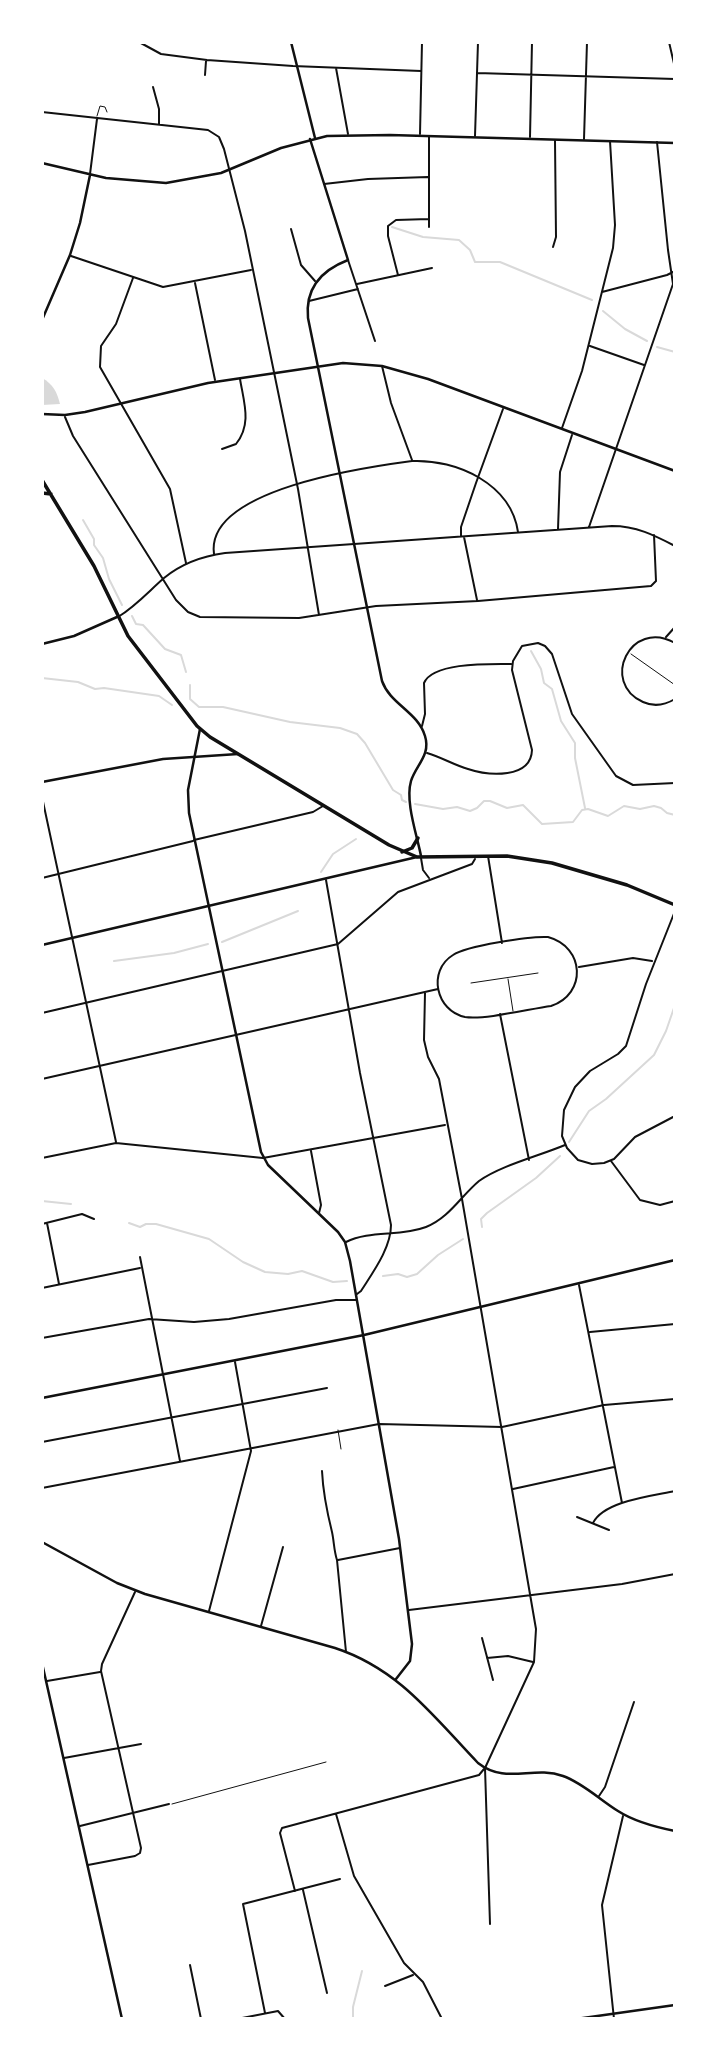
<!DOCTYPE html>
<style>
body{margin:0}
#map{position:relative;width:717px;height:2061px;overflow:hidden;background:#fff;font-family:Poppins,sans-serif}
canvas{display:block}
.frame{position:absolute;inset:0;border:44px solid #fff;pointer-events:none}
</style>
<div id="map">
<canvas width="717" height="2061"></canvas>
<div class="frame"></div>
</div>
<script>
const g = document.querySelector('canvas').getContext('2d');
g.lineJoin = 'round';
function paint(path, color) { g.fillStyle = color; g.fill(path, 'evenodd'); }
function trace(path, color, width, dash) { g.strokeStyle = color; g.lineWidth = width; g.lineCap = dash ? 'butt' : 'round'; g.setLineDash(dash || []); g.stroke(path); }
const water = new Path2D(`
 M42,378C53,384 57,392 60,404L42,405Z`);
const stream = new Path2D(`
 M392,227L423,237L459,240L470,250L475,262H500L592,300
 M603,311L625,329L647,341
 M657,347L675,352
 M83,520L94,539V545L103,558L109,579L122,605
 M132,616L136,624L143,625L165,649L181,655L186,672
 M531,651L541,669L544,683L552,689L561,721L575,743V758L585,808
 M42,678L78,682L95,689L104,688L159,696L172,705
 M190,698V685
 M190,699L199,707H223L290,722L340,728L357,734L365,743L393,790L401,795L402,800L406,802
 M415,804L443,809L457,807L470,811L477,808L484,801H490L507,808L523,805L542,824L573,822L582,810L588,809L608,816L624,806L640,809L654,806L661,808L667,813L675,815
 M321,872L333,854L356,839
 M222,942L298,911
 M114,961L174,953L208,944
 M569,1142L589,1111L606,1099L654,1055L666,1031L675,1005
 M42,1201L71,1204
 M129,1223L140,1227L146,1224H156L209,1239L243,1262L265,1272L288,1274L302,1271L333,1282L347,1281
 M482,1227L481,1219L487,1213L536,1178L560,1156
 M383,1276L398,1274L407,1277L417,1274L438,1255L463,1239
 M353,2019V2007L362,1971`);
const service = new Path2D(`
 M97,116L100,106L105,107L107,112
 M631,654L675,685
 M508,979L513,1011
 M471,983L538,973
 M338,1430L341,1449
 M172,1804L326,1762`);
const minor = new Path2D(`
 M139,42L161,54L207,60L293,66L421,71
 M669,42L675,68
 M336,68L348,134
 M477,73L675,79
 M205,75L206,61
 M153,87L159,109V124
 M42,112L208,130L219,137L224,149L245,231L298,489L319,615
 M420,134L422,42
 M475,136L478,42
 M429,137V227
 M530,137L532,42
 M584,139L587,42
 M90,174L97,119
 M324,184L368,179L428,177
 M291,229L301,265L315,281
 M553,247L556,237L555,141
 M71,256L163,287L251,270
 M348,260L375,341
 M398,275L388,236V226L396,220L429,219
 M133,278L116,324L101,346L100,367L170,489L186,563
 M195,283L215,380
 M357,284L432,268
 M602,292L667,275L675,271
 M309,301L358,289
 M590,346L644,365
 M382,366L391,403L412,460
 M65,417L73,436L176,600L188,612L200,617L299,618L376,606L478,601L651,586L656,581L654,535
 M562,428L582,371L613,248L615,225L610,141
 M222,449L236,444C252,424 244,403 240,379
 M589,527L673,284L668,250L657,142
 M558,529L560,472L572,435
 M461,536V527L476,483L503,409
 M464,537L477,600
 M214,554C205,489 367,467 412,461C457,459 511,484 518,532
 M118,617C136,606 149,591 164,578C181,564 203,556 225,553L612,526C636,526 654,535 675,546
 M666,637L675,627
 M675,643C630,618 600,683 643,702C654,707 665,705 675,699
 M422,726L425,714L424,683C433,662 490,664 511,664
 M427,753C441,757 454,765 468,769C489,776 531,779 532,750L512,670L513,661L522,646L538,643L545,646L552,654L572,714L616,776L633,785L675,783
 M42,797L116,1142
 M194,840L313,812L323,806
 M488,856L502,943
 M421,858L423,870L429,878
 M42,878L193,841
 M326,880L360,1073L391,1225C391,1248 373,1272 361,1291L357,1294
 M675,911L646,984L626,1046L618,1054L590,1071L575,1087L564,1110L562,1136L567,1148L578,1160L592,1164L604,1163L614,1159L635,1137L675,1116
 M548,937C585,947 587,994 551,1006C529,1009 485,1020 465,1017C436,1011 427,971 453,955C466,946 530,936 548,937Z
 M579,967L633,958L652,961
 M425,993L424,1040L428,1057L439,1079L462,1199L536,1629L534,1662L485,1768L490,1924
 M42,1013L338,944L398,892L472,864L475,859
 M500,1014L529,1160
 M42,1079L438,989
 M311,1151L321,1205L319,1213
 M42,1158L116,1143L263,1158L445,1125
 M611,1161L640,1200L660,1205L675,1201
 M47,1223L59,1284
 M42,1224L82,1214L94,1219
 M346,1242C370,1230 400,1237 426,1227C449,1218 461,1196 479,1181C502,1165 539,1156 565,1145
 M140,1257L180,1461
 M579,1285L622,1503
 M42,1288L140,1268
 M590,1332L675,1324
 M42,1338L149,1319L194,1322L229,1319L336,1300H356
 M42,1442L327,1388
 M322,1471C323,1492 327,1512 332,1532C334,1541 334,1551 337,1560L346,1652
 M42,1488L379,1424L502,1427L604,1405L675,1399
 M513,1489L614,1467
 M577,1517L609,1530
 M593,1523C604,1501 652,1496 675,1491
 M338,1560L400,1548
 M409,1610L622,1584L675,1574
 M209,1611L251,1451L235,1362
 M261,1626L283,1547
 M482,1638L493,1680
 M487,1658L508,1656L533,1662
 M47,1681L100,1672
 M64,1758L141,1744
 M599,1796L605,1787L634,1702
 M336,1814L354,1876L404,1963L423,1982L442,2019
 M80,1826L169,1804
 M88,1865L135,1856L140,1853L141,1848L101,1671L102,1664L135,1592
 M303,1890L327,1993
 M295,1891L280,1833L282,1828L479,1775L484,1769
 M190,1965L201,2019
 M385,1986L413,1975
 M265,2013L243,1904L340,1879
 M237,2019L278,2011L285,2019
 M614,2019L602,1905L623,1816`);
const tertiary = new Path2D(`
 M291,42L315,138
 M310,139L348,260C322,270 305,288 308,318L382,681C390,704 418,712 425,736C431,755 416,765 411,781C405,802 417,835 421,856
 M42,414L65,415L85,412L208,383L343,363L382,366L428,379L675,471
 M42,644L74,636L117,617
 M200,729L188,790L189,813L261,1152L268,1165L338,1232L345,1242L350,1261L399,1539L412,1644L410,1661L396,1679
 M42,1398L364,1335L675,1260
 M42,1542L117,1583L145,1594L335,1648C399,1669 433,1716 478,1763C506,1785 533,1765 563,1776C583,1783 600,1800 618,1811C635,1822 655,1827 675,1831
 M42,1663L122,2019
 M576,2019L675,2005`);
const secondary = new Path2D(`
 M42,163L106,178L166,183L221,173L281,148L327,136L390,135L675,143
 M42,320L70,255L80,223L90,175
 M42,782L163,759L238,754
 M42,945L417,857`);
const primary = new Path2D(`
 M42,480L94,566L128,636L197,726L210,737L389,845L417,857L507,856L552,863L627,885L675,905
 M42,493L51,494
 M402,852L412,848L418,838`);
paint(water, '#d9d9d9');
trace(stream, '#d9d9d9', 2);
trace(service, '#111', 1);
trace(minor, '#111', 2);
trace(tertiary, '#111', 2.5);
trace(secondary, '#111', 2.5);
trace(primary, '#111', 3.5);
</script>
